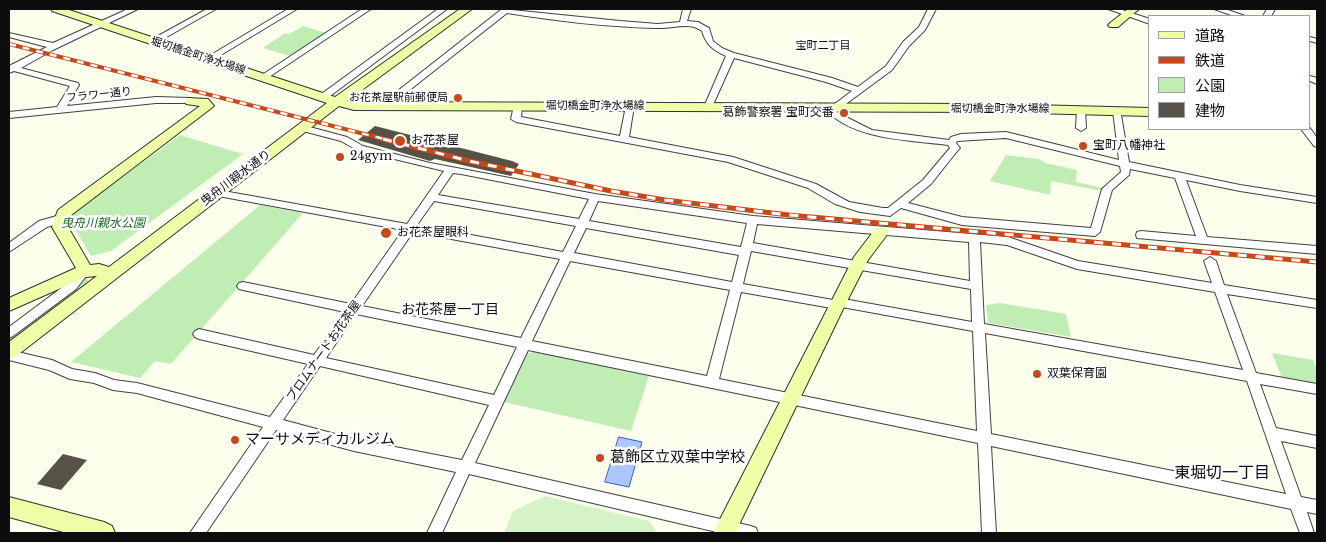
<!DOCTYPE html>
<meta charset="utf-8">
<style>
body{margin:0}
#map{position:relative;width:1326px;height:542px;overflow:hidden;background:#fdffed;font-family:"Libre Baskerville","Noto Sans JP",serif}
canvas{display:block}
.frame{position:absolute;inset:0;border:10px solid #0d0d0d;pointer-events:none}
.legend{position:absolute;left:1148px;top:15px;width:162px;height:115px;box-sizing:border-box;background:#fff;border:1px solid #9e9e9e;margin:0;padding:6px 9px;list-style:none;font-size:15px;color:#0d0d0d}
.legend li{display:flex;align-items:center;gap:10px;height:25px}
.legend b{width:25px;border:1px solid #9e9e9e}
</style>
<div id="map">
<canvas width="1326" height="542"></canvas>
<div class="frame"></div>
<ul class="legend">
<li><b style="height:6px;background:#eeffa8"></b>道路</li>
<li><b style="height:6px;background:#c94719"></b>鉄道</li>
<li><b style="height:14px;background:#bfedb3"></b>公園</li>
<li><b style="height:14px;background:#575248"></b>建物</li>
</ul>
</div>
<script>
const g = document.querySelector('canvas').getContext('2d');
g.lineJoin = 'round';
function paint(path, color) { g.fillStyle = color; g.fill(path, 'evenodd'); }
function trace(path, color, width, dash) { g.strokeStyle = color; g.lineWidth = width; g.lineCap = dash ? 'butt' : 'round'; g.setLineDash(dash || []); g.stroke(path); }
function write(font, color, halo, rows, align = 'center') {
  g.font = font + ' "Libre Baskerville","Noto Sans JP",serif'; g.lineWidth = 5; g.setLineDash([]); g.textBaseline = 'middle'; g.strokeStyle = halo; g.fillStyle = color; for (const [text, x, y, turn = 0] of rows) {
    g.save(); g.translate(x, y); g.rotate((+turn || 0) * Math.PI / 180); g.textAlign = isNaN(turn) ? turn : align; if (halo) g.strokeText(text, 0, 0); g.fillText(text, 0, 0); g.restore();
  }
}
const green = new Path2D(`
 M303,26L326,33L289,56L263,48L285,33L289,34Z
 M180,135L243,154L111,251L91,256L73,226V213Z
 M1006,155L1039,159L1045,163L1077,170L1076,182L1103,188L1102,191L1051,181L1050,195L990,181Z
 M260,205L303,213L171,364L155,361L140,378L71,362Z
 M84,278L88,279V283L9,345V338L80,284Z
 M1000,303L1066,314L1071,337L988,323L986,305Z
 M535,351L649,376L631,431L504,402L527,354Z
 M1272,353L1313,360L1317,370V384L1282,378Z`);
const pitch = new Path2D(`
 M545,496L649,521L657,532L504,533L513,511Z`);
const water = new Path2D(`
 M619,437L642,442L629,487L605,482Z`);
const building = new Path2D(`
 M375,126L512,161L519,164L511,176L435,159L430,161L358,140Z
 M63,454L87,460L61,490L37,484Z`);
const street = new Path2D(`
 M128,9H138L53,50L21,68L78,83L79,85L67,106L156,97L191,98L195,101L194,103H156L9,118V112L57,107L70,86L14,71L9,73V66L47,47L9,37V33L53,43Z
 M207,9H216L156,43L149,41Z
 M288,9H297L211,61L204,59Z
 M362,9H371L266,79H260L259,77Z
 M438,9H447L326,99H320V95Z
 M502,9L620,21L658,24L680,22L683,9H691L687,21L698,22L709,28L713,41L722,48L734,53L832,78L858,87L886,66L903,42L919,27L928,9H936L925,30L909,46L892,70L839,109H835L838,113L872,130L949,140L951,137L961,134L1006,132L1119,160L1113,111L1114,109H1120L1129,162L1240,185L1317,197V203L1240,191L1186,180L1207,237L1317,246V254L1137,238L1136,235L1137,232L1141,231L1196,236L1175,178L1130,169L1129,175L1112,190L1100,232L1095,236L962,225L901,208L890,216L860,212L835,204L808,188L728,162L516,122L511,119L514,106L518,103L522,106L521,117L620,136L626,106L630,103L634,106L629,137L733,157L816,184L849,202L883,208H888L923,180L950,148L948,145C910,140 849,140 824,107L828,104L832,106L852,91L826,82L734,58L712,107L711,109H705L704,107L726,56C713,50 706,45 702,31C689,21 673,29 657,28C607,27 557,21 507,13L387,108H381V104ZM1006,138L1120,166L1121,172L1102,189L1091,228L962,217L908,203L931,184L958,150L960,148L956,143L957,141Z
 M1108,9H1119L1150,19V24Z
 M1214,9H1225L1245,16H1234Z
 M1267,9H1275L1271,16H1263Z
 M1310,37L1317,39V43L1310,41Z
 M1310,76L1317,78V84L1310,81Z
 M1081,107L1085,110L1086,128L1081,131L1076,128L1077,110Z
 M302,125L347,137L363,146L430,163L595,194L753,216L1008,237L1078,261L1212,283L1204,261L1210,257L1216,261L1224,285L1317,300V308L1227,294L1256,373L1317,384V394L1260,384L1276,428L1317,436V448L1281,441L1301,497L1317,500V514L1307,512L1314,533H1300L1291,509L991,446L996,533H982L978,443L528,350L475,463L751,526L756,528L758,533H721L469,474L442,533H427L456,472L354,451L276,430L206,533H190L263,427L137,393L113,390L94,383L70,379L49,370L9,360V350L52,360L72,369L95,373L114,380L137,383L270,417L308,364L199,339L195,337L193,334L195,331L199,329L314,355L345,312L243,290L239,289L237,286L239,283L243,282L351,304L403,230L218,196L214,195L213,193L214,191L218,190L407,224L444,171L357,150L341,141L299,130V126ZM453,173L461,174L589,199L579,219L438,195ZM434,201L576,226L563,252L417,225ZM598,201L747,223L741,247L589,221ZM757,224L969,242L970,281L753,243ZM586,228L739,255L732,282L574,253ZM413,232L560,259L521,338L362,306ZM980,242L1007,245L1077,269L1215,292L1243,370L984,324ZM751,251L971,289L972,322L838,298L833,300L743,284ZM570,261L730,290L707,376L532,341ZM741,292L837,309L842,307L973,331L977,431L719,379ZM356,314L517,347L494,395L326,358ZM985,333L1247,381L1286,494L991,434ZM320,366L489,405L462,460L354,439L283,420Z
 M1310,128L1317,138V147L1314,146L1301,129Z
 M60,215L64,216L65,219L64,222L47,227L9,252V243L39,221Z
 M84,267L90,271L76,289L13,336L9,338V327L68,283L80,268Z`);
const secondary = new Path2D(`
 M51,9H66L335,97L460,9H472L347,101L354,102L992,104L1150,108V116L992,112L354,110L339,106L15,357L9,359V342L97,276L86,277L9,311V298L76,268L52,227L58,210L200,106L186,104L185,101L186,98L208,99L214,106L70,216L68,227L90,265L99,264L109,267L327,103L52,11Z
 M1128,9H1139L1118,27H1110L1108,25L1110,23Z
 M881,227L886,228L889,232L868,260L845,305L735,533H713L854,257L876,228Z
 M9,497L104,522L112,526L115,533H67L9,517Z`);
const railFar1 = new Path2D(`
 M9,44L388,140`);
const rail = new Path2D(`
 M383,139L469,161L611,191L665,200L789,215L1317,262`);
const markers = [
 [458,98,5,"#c94719"],
 [844,113,5,"#c94719"],
 [400,141,6,"#c94719"],
 [1083,146,5,"#c94719"],
 [340,157,5,"#c94719"],
 [386,233,6,"#c94719"],
 [1037,374,5,"#c94719"],
 [235,440,5,"#c94719"],
 [600,458,5,"#c94719"]
];
const farNeighbourhoodnames = [
 ["宝町二丁目",823,46]
];
const farStreetnames = [
 ["堀切橋金町浄水場線",198,56,18],
 ["フラワー通り",99,95,-6],
 ["堀切橋金町浄水場線",595,106],
 ["堀切橋金町浄水場線",1000,109]
];
const farPoinames = [
 ["お花茶屋駅前郵便局",448,98]
];
const poiNames = [
 ["葛飾警察署 宝町交番",834,113,"right"],
 ["お花茶屋",411,141],
 ["宝町八幡神社",1093,146],
 ["24gym",350,157],
 ["お花茶屋眼科",397,233],
 ["双葉保育園",1047,374]
];
const streetNames = [
 ["曳舟川親水通り",236,178,-37],
 ["プロムナードお花茶屋",324,351,-55]
];
const parkNames = [
 ["曳舟川親水公園",103,224]
];
const neighbourhoodNames = [
 ["お花茶屋一丁目",450,310]
];
const nearPoinames = [
 ["マーサメディカルジム",245,440],
 ["葛飾区立双葉中学校",610,458]
];
const nearNeighbourhoodnames = [
 ["東堀切一丁目",1222,473]
];
paint(green, '#bfedb3');
paint(pitch, '#d5f3c6');
paint(water, '#adc6fb');
trace(water, '#2d60d9', 1);
paint(building, '#575248');
trace(street, '#404040', 2);
trace(secondary, '#2f2f2f', 2);
paint(street, '#fff');
paint(secondary, '#eeffa8');
trace(railFar1, '#c94719', 4);
trace(rail, '#c94719', 5);
trace(railFar1, '#fff', 2.5, [7]);
trace(rail, '#fff', 3, [9]);
for (const [x, y, r, color] of markers) { const dot = new Path2D(); dot.arc(x, y, r, 0, 2 * Math.PI); g.fillStyle = color; g.fill(dot); trace(dot, '#fff', 2); }
write('11px', '#0d0d0d', '#fff', farNeighbourhoodnames);
write('11px', '#0d0d0d', '#fff', farStreetnames);
write('11px', '#0d0d0d', '#fff', farPoinames, 'right');
write('12px', '#0d0d0d', '#fff', poiNames, 'left');
write('12px', '#0d0d0d', '#fff', streetNames);
write('italic 12px', '#186a20', '#fff', parkNames);
write('14px', '#0d0d0d', '#fff', neighbourhoodNames);
write('15px', '#0d0d0d', '#fff', nearPoinames, 'left');
write('16px', '#0d0d0d', '#fff', nearNeighbourhoodnames);
</script>
